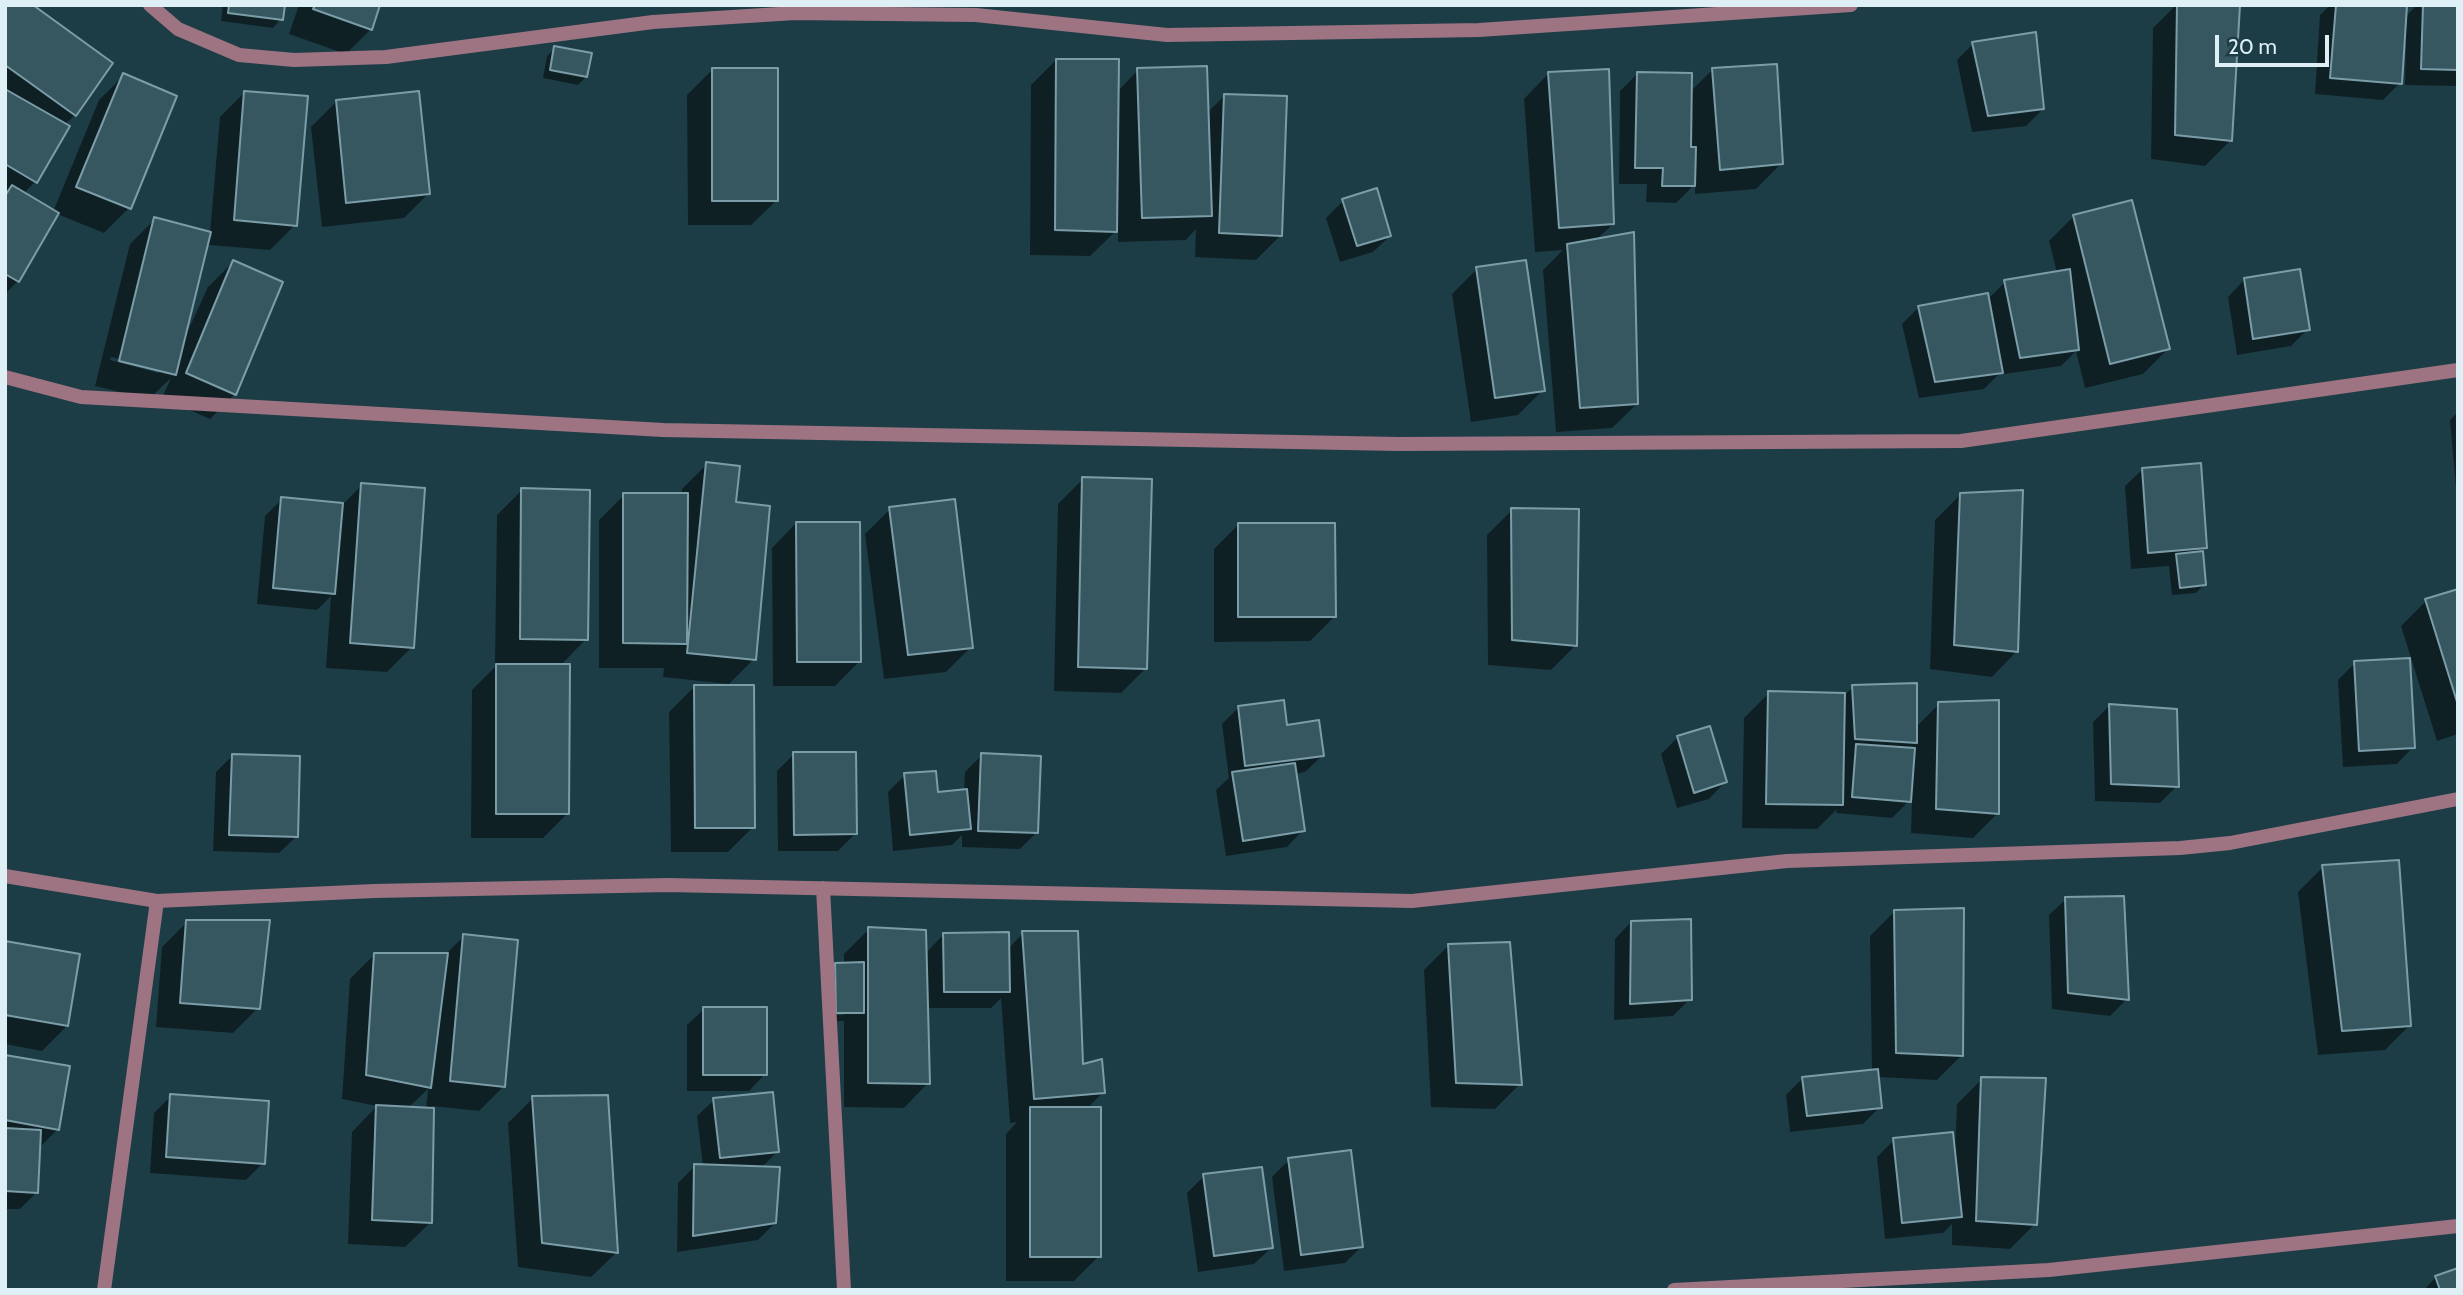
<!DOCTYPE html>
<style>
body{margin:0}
#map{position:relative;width:2463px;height:1295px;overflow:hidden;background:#1d3d46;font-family:Cabin,sans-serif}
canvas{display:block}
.frame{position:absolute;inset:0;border:7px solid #def0f6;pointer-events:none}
.scale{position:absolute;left:2215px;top:35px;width:114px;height:32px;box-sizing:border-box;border:4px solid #def0f6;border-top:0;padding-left:9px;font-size:21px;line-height:24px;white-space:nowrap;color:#def0f6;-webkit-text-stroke:5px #1d3d46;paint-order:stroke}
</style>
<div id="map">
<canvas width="2463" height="1295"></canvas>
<div class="frame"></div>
<div class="scale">20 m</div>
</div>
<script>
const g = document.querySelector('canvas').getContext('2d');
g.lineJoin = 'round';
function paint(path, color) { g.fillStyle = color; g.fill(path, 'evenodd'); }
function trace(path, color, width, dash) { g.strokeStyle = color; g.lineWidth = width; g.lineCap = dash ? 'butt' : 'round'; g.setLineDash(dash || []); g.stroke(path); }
const shadow = new Path2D(`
 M5,5L75,115L64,125L35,182L23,194L53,212L99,100L124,75L175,96L129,208L104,233L57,214L18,281L5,294Z
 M223,5H283L281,19L273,28L221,21Z
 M299,5H379L371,29L346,54L289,34Z
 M2176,5H2238L2230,141L2205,166L2151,159L2153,28Z
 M2330,5H2406L2405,17L2417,5H2458V86L2405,85L2406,42H2403L2400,83L2383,100L2315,94L2320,15Z
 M1973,44L2043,109L2026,126L1972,132L1957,60Z
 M555,48L586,77L578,85L543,78L547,56Z
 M1056,60L1117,92L1138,70L1207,113L1225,95L1281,235L1256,260L1195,257L1196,229L1186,240L1118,242V229L1090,256L1030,255L1031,85Z
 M1713,69L1781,164L1756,189L1695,194V184L1676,203L1646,202L1647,184H1619L1620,91L1637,74L1690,92Z
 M712,70L776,201L751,225H688L687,95Z
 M1548,74L1613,224L1596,240L1637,404L1612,428L1556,432L1543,270L1563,250L1535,252L1524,99Z
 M245,92L295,225L270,250L209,245L208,237L180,348L208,287L233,262L235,394L210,419L162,398L171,378L149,399L95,386L130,244L155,219L210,233L220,117ZM111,357L159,369V373L110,360Z
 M336,102L429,193L404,218L322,227L311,127Z
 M1343,201L1390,236L1373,252L1340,262L1326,218Z
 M2074,216L2168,349L2143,374L2085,388L2076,351L2061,366L2004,374L2003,370L1984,389L1919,398L1902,324L1919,307L1987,300L2005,282L2057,273L2049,241Z
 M1477,269L1543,390L1518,415L1471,422L1452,294Z
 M2244,280L2308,329L2291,346L2237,355L2228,297Z
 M2458,412V499H2457L2450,420Z
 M707,464L734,503L754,659L729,684L663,677L664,668H599V520L624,495H681L682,489Z
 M2142,470L2206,547L2201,552L2204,585L2196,593L2172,595L2169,566L2131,569L2125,486Z
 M1083,479L1146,668L1121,693L1054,691L1058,504Z
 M362,485L412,647L387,672L326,668L331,596L317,610L257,604L265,516L282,499L343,504Z
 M522,490L586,639L560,666L568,813L543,838H471L472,690L499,663H495L497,515Z
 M1960,495L2016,652L1992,677L1930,669L1935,520Z
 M890,509L971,647L946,672L884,679L865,534Z
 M1512,510L1576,645L1551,670L1488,665L1487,535Z
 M796,523L860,661L835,686H773L772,548Z
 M1239,524L1335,616L1310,641L1214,642V549Z
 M2458,591V734L2437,741L2401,626L2426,601Z
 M2355,663L2413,747L2397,764L2343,767L2338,680Z
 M694,687L753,827L728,852H671L669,712Z
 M1853,687L1916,727L1939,704L1998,813L1973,838L1911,833L1912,798L1892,818L1836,813L1837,809L1817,829L1742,828L1744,718L1769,693L1845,695Z
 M2110,705L2177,786L2160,803L2095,801L2093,722Z
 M1239,707L1285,727L1322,756L1305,772L1295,774L1303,830L1287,847L1226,856L1216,790L1229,778L1222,724Z
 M1678,737L1725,782L1709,799L1677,808L1661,754Z
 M794,754L855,834L838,851H778L777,771Z
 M233,755L296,837L279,853L213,851L216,772Z
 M982,755L1036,833L1020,849L962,847V835L952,845L893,851L888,792L905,775L936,793L964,791L965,772Z
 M2323,867L2410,1025L2385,1050L2318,1055L2298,892Z
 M2066,899L2127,999L2110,1016L2052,1009L2049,915Z
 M1895,911L1962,1055L1937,1080L1877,1077L1880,1107L1863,1124L1790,1132L1786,1095L1803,1078L1872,1071L1870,936Z
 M187,922L258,1008L233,1033L156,1027L162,947Z
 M1631,922L1690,999L1673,1016L1614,1020L1615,939Z
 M869,929L925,954L943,935L1008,949L1023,933L1082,1066L1103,1092L1087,1109L1099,1256L1074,1281H1006V1134L1017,1122L1010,1123L1001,998L991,1008H926L928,1083L904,1108L844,1107V1021H828V1015H844V1012H828V972L836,964H844V954Z
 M464,936L504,1086L479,1111L432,1106L430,1223L405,1247L348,1244L352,1132L377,1106L342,1099L350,979L375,954L445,955ZM428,1089L426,1109L408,1108Z
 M5,943L67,1026L42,1051L5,1044Z
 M1449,945L1520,1084L1495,1109L1431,1107L1424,970Z
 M704,1009L765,1074L749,1091H687V1025Z
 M5,1057L58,1129L39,1148L37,1192L20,1209H5Z
 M1982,1079L2035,1224L2010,1249L1952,1245V1224L1943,1233L1885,1239L1877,1157L1894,1140L1955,1150L1957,1104Z
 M171,1096L263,1163L246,1180L150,1173L154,1113Z
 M533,1098L616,1253L591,1277L518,1267L508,1123Z
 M714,1100L777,1152L761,1168L775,1223L758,1240L677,1252L678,1183L695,1166H703L697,1116Z
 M1289,1160L1361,1247L1345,1263L1284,1271L1272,1177Z
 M1204,1176L1271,1248L1254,1264L1198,1272L1187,1193Z
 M2436,1277L2458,1290H2424Z`);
const building = new Path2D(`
 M5,5H33L113,63L76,116L5,65Z
 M229,5H285L283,20L228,13Z
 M315,5H380L372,30L313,9Z
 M2177,5H2240L2232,141L2175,135Z
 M2336,5H2407L2402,84L2330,78Z
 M2423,5H2458V70L2421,69Z
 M2036,32L2044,109L1988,116L1972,42Z
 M554,46L592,53L587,77L550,70Z
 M1056,59H1119L1117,232L1055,230Z
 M1777,64L1783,164L1720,170L1712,68Z
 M1207,66L1212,216L1142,218L1137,68Z
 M712,68H778V201H712Z
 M1609,69L1614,224L1559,228L1548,72Z
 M1637,72L1692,73L1691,147H1696L1695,186H1662L1663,168H1635Z
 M123,73L177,96L131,209L76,187Z
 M5,89L70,126L37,183L5,164Z
 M244,91L308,96L297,226L234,220Z
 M419,91L430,194L346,203L336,100Z
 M1224,94L1287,96L1282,236L1219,233Z
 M12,185L59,213L19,282L5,274V196Z
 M1377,188L1391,236L1357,246L1342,199Z
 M2132,200L2170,349L2110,364L2073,215Z
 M154,217L211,232L176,375L119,361Z
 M1634,232L1638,404L1580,408L1567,244Z
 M233,260L283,282L236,395L186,373Z
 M1526,260L1545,391L1495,398L1476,267Z
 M2070,269L2079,350L2020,358L2004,280Z
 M2300,269L2310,330L2253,339L2244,278Z
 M1988,293L2003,373L1935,382L1918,306Z
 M706,462L740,466L736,502L770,506L756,660L687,653Z
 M2201,463L2207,548L2148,553L2142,468Z
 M1082,477L1152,479L1147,669L1078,667Z
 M361,483L425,488L414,648L350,643Z
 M521,488L590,490L588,640L520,639Z
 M2023,490L2018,652L1954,645L1960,493Z
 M623,493H688L687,644L623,643Z
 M281,497L343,503L335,594L273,588Z
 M955,499L973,648L908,655L889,507Z
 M1511,508L1579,509L1577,646L1512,640Z
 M796,522H860L861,662H797Z
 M1238,523H1335L1336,617H1238Z
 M2203,551L2206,585L2180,588L2176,554Z
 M2458,589V705L2425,599Z
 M2410,658L2415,748L2359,751L2354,661Z
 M496,664H570L569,814H496Z
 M1917,683V743L1855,739L1852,685Z
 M694,685H754L755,828H695Z
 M1768,691L1845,693L1843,805L1766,804Z
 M1284,700L1287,725L1319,720L1324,756L1245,766L1238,706Z
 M1999,700V814L1936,809L1938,702Z
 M2109,704L2177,709L2179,787L2111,784Z
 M1710,726L1727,782L1694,793L1677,736Z
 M1856,744L1915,748L1911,802L1852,797Z
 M793,752H856L857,834L794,835Z
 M981,753L1041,756L1038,833L978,831Z
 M232,754L300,756L298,837L229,835Z
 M1295,763L1305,831L1243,841L1232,772Z
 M936,771L938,792L967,789L971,829L910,835L904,773Z
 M2399,860L2411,1026L2342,1031L2322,865Z
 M2124,896L2129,1000L2068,993L2065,897Z
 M1964,908L1963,1056L1896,1053L1894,910Z
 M1691,919L1692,1000L1630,1004L1631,921Z
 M186,920H270L260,1009L180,1003Z
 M868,927L926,930L930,1084L868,1083Z
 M1022,931H1078L1083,1064L1102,1059L1105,1093L1034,1099Z
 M1009,932L1010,992H944L943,933Z
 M463,934L518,940L505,1087L450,1081Z
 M5,941L80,954L68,1026L5,1015Z
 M1510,942L1522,1085L1456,1083L1448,944Z
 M374,953H448L431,1088L366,1075Z
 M864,962V1013H836L835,963Z
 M703,1007H767V1075H703Z
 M5,1055L70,1066L59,1130L5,1120Z
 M1878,1069L1882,1108L1807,1116L1802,1077Z
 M1981,1077L2046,1078L2037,1225L1976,1221Z
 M773,1092L779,1152L720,1158L713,1098Z
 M170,1094L269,1101L265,1164L166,1157Z
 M608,1095L618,1253L542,1243L532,1096Z
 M376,1105L434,1108L432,1223L372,1220Z
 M1030,1107H1101V1257H1030Z
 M5,1128L41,1130L38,1193L5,1191Z
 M1953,1132L1962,1217L1902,1223L1893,1138Z
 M1351,1150L1363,1247L1301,1255L1288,1158Z
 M694,1164L780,1167L776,1223L693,1236Z
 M1262,1167L1273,1248L1214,1256L1203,1174Z
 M2458,1268V1290H2440L2435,1276Z`);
const street = new Path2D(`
 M150,5L178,29L239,55L294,60L386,57L653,22L795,13L976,15L1167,35L1479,30L1851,5
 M5,377L81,397L663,430L1398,444L1961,441L2458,370
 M5,876L157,901L374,891L668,885L1412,901L1787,861L2180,848L2230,843L2458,799
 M823,888L844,1290
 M104,1290L157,901
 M1674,1290L2049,1270L2458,1226`);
paint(shadow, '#0007');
paint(building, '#375760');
trace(building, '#7b9da8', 2);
trace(street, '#9e7483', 14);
</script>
